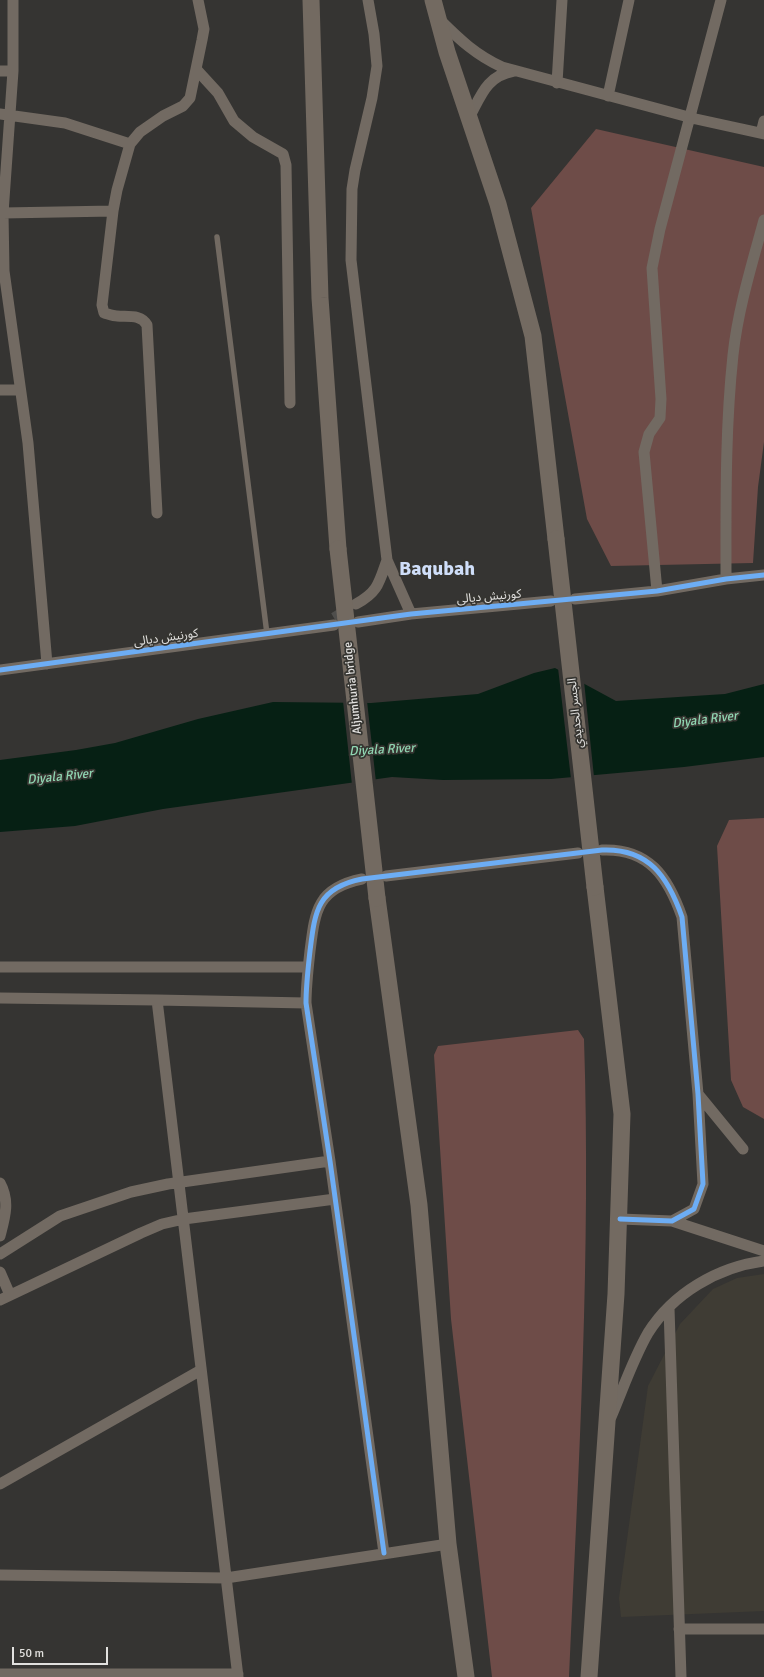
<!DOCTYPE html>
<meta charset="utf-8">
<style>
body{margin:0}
#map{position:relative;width:764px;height:1677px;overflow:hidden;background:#353432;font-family:Signika,sans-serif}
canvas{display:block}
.scale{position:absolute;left:12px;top:1647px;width:96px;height:18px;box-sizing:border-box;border:2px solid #e2e1df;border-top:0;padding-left:5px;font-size:12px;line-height:14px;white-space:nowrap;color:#e2e1df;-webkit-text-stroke:3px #363531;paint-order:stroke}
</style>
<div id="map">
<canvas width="764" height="1677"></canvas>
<div class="scale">50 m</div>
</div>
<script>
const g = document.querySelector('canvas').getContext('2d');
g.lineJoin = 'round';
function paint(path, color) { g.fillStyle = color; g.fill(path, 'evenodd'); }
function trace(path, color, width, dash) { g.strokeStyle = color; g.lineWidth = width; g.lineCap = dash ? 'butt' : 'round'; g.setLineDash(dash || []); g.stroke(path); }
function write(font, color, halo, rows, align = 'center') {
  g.font = font + ' Signika,"Noto Sans Arabic",sans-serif'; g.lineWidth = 3.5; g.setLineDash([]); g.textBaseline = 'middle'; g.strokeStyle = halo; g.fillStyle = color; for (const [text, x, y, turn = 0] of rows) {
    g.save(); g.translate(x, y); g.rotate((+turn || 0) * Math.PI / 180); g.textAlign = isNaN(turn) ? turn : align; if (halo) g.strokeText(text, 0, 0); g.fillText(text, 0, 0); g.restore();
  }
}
const built = new Path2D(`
 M764,1274V1611L621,1617L619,1598L648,1386L680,1324L713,1289L737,1278Z`);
const green = new Path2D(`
 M596,129L764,167V442L758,487L753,563L611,566L587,519L531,208Z
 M764,818V1119L743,1107L731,1080L717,846L729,820Z
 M578,1030L584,1039C591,1251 579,1464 569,1677H492L451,1319L434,1055L438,1046Z`);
const water = new Path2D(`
 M555,668L616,701L725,694L764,684V757L684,767L551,779L443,780L392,777L163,809L75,826L0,832V760L76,750L115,743L198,719L273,702L371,703L478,694L534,673Z`);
const pier = new Path2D(`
 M558,668L584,681L594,777L571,779Z
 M343,701H367L376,782L352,785Z`);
const minorTunnel = new Path2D(`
 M334,618L349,609`);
const service = new Path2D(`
 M217,237L267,634`);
const minor = new Path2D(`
 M13,0V71L3,213L4,271L28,443L47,664
 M368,0L374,34L377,66L372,98L355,170L352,189L351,260L387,560L411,614
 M440,20C460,40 476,55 502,67L696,119L764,134
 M196,69L218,93L234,121L253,137L283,154L286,165L290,403
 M0,71H13
 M557,83L562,0
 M608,96L629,0
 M0,114L65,123L130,144
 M469,118C481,96 486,76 514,71
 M761,133L764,121
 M3,213L113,211
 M0,390H20
 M157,513L147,325C141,314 128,317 117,316C113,316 108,314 104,313L102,305L113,211L117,190L130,144L140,132L163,116L183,106L190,98L202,40L204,29L198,0
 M726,579C726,505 725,430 733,355C738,309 752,264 764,220
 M657,591L644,452L649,434L660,418L661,399L652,268L660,229L721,0
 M575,599L657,591L726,579L764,575
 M356,604C378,592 379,583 387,560
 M358,622L411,614L551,601
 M0,670L334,625
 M602,850C649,848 668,877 682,917L698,1094L703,1184L694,1209L672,1221L620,1219
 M386,876L578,853
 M362,879C317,888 315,911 310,951C308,969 306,986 306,1003L330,1161L384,1553
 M0,967H308
 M0,998L157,1000L306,1003
 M157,1000L238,1677
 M698,1094L743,1149
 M0,1183C10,1201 5,1217 0,1236
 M672,1221L764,1251
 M0,1254L60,1216L131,1192L168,1184L330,1161
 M0,1272L10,1295
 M0,1300L141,1233L162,1224L184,1219L335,1199
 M669,1308L681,1677
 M611,1417C623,1389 633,1359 648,1333C673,1293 718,1267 764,1261
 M0,1484L201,1370
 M0,1575L226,1578L448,1544
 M679,1629H764
 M0,1674H238`);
const primary = new Path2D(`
 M311,0L320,298L338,549
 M433,0L447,52L498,204L533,336L556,539
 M377,898L419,1205L448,1544L466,1677
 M589,1677L616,1294L622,1114L595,887`);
const primaryBridge = new Path2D(`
 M556,539L595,887
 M338,549L377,898`);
const cycleway = new Path2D(`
 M0,670L411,614L657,591L726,579L764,575
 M384,1553L330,1161L306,1003C306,986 308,969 310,951C315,911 317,888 362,879L602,850C649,848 668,877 682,917L698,1094L703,1184L694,1209L672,1221L620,1219`);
const streetNames = [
 ["كورنيش ديالى",489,597,-5],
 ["كورنيش ديالى",166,638,-8],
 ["Aljumhuria bridge",353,688,-96],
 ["الجسر الحديدي",576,713,-96]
];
const waterNames = [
 ["Diyala River",705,720,-7],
 ["Diyala River",382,750,-3],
 ["Diyala River",60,777,-6]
];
const townNames = [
 ["Baqubah",437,570]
];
paint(built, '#3f3c34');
paint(green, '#6e4c48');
paint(water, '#062014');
paint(pier, '#353432');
trace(minorTunnel, '#4f4e4c', 11, [11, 5.5]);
trace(service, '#726a62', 5.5);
trace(minor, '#726a62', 11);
trace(primary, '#736a61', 17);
trace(primaryBridge, '#736a61', 17);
trace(cycleway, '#6dadf4', 5);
write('12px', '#e2e1df', '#363531', streetNames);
write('italic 13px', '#90d6b2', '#363531', waterNames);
write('bold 20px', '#cfdef9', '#363531', townNames);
</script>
